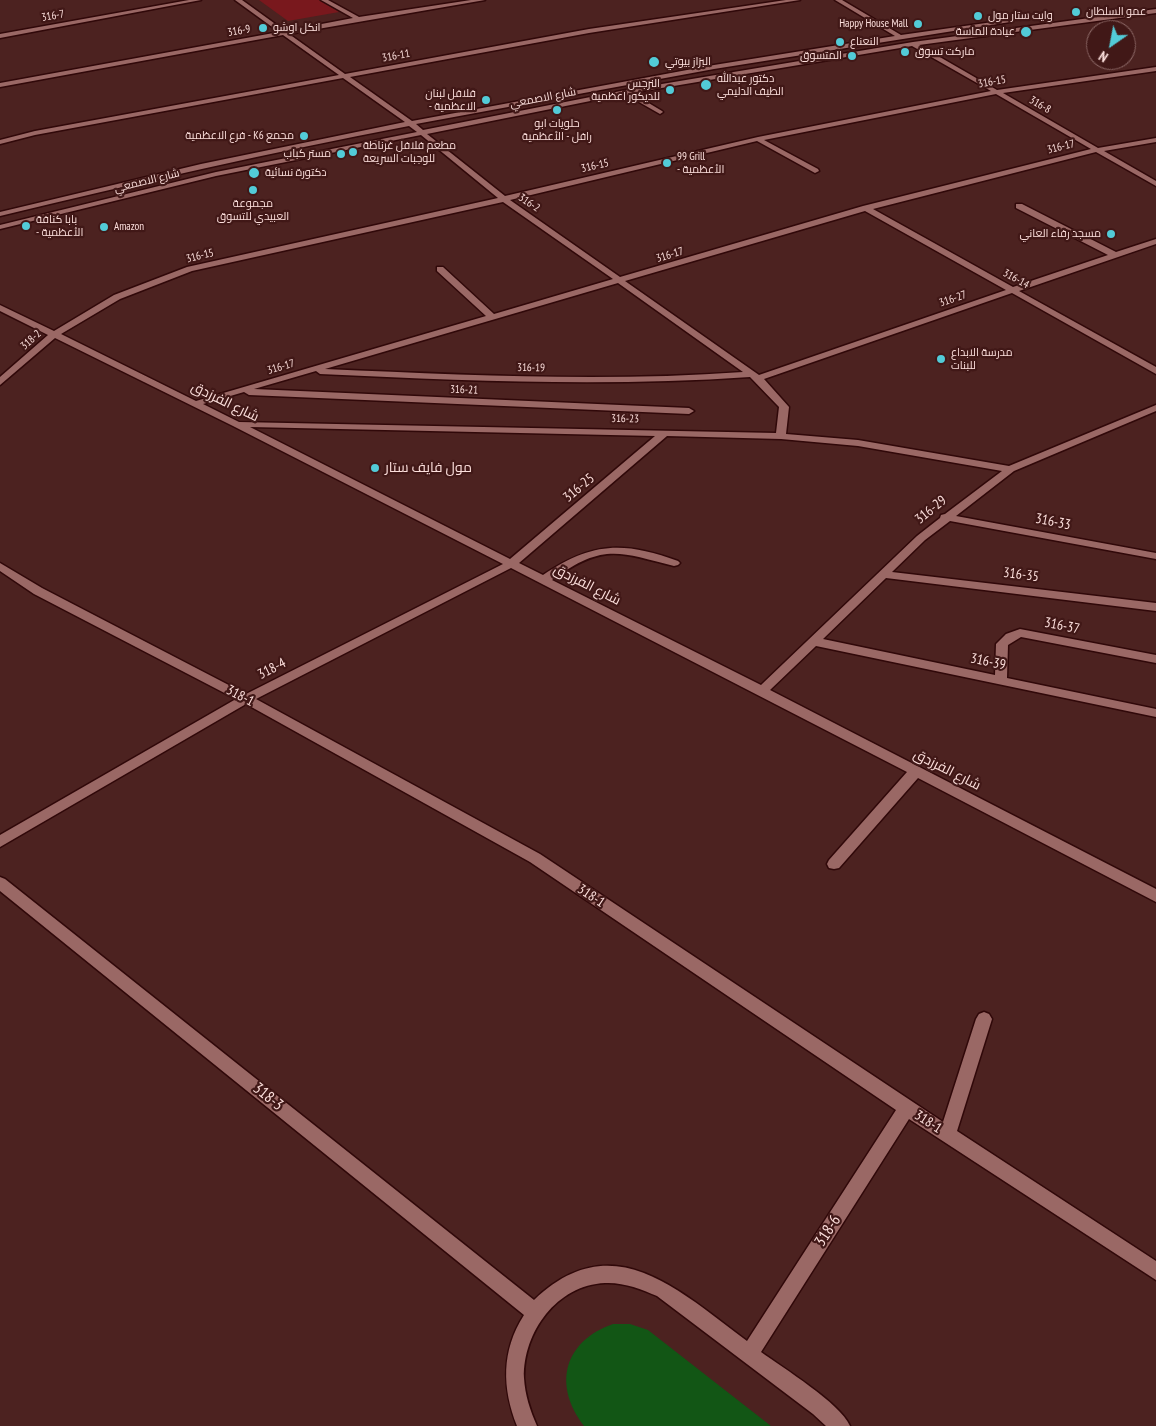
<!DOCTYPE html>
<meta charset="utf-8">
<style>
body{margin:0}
#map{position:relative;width:1156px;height:1426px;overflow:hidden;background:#4c2220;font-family:"PT Sans Narrow",sans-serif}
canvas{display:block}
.north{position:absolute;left:1086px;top:20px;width:50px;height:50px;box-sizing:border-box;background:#411817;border:1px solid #8c6866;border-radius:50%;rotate:213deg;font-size:14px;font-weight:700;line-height:20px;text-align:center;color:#fcdfdc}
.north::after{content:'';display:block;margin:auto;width:18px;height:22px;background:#52cbd7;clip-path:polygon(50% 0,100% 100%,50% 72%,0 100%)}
</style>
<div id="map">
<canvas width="1156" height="1426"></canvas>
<div class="north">N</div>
</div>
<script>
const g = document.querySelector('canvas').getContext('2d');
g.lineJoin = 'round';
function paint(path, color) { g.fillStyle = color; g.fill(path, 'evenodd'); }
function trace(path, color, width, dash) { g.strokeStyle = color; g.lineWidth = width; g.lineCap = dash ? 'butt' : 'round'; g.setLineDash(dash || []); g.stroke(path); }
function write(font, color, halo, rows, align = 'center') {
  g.font = font + ' "PT Sans Narrow",Cairo,sans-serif'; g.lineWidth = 4.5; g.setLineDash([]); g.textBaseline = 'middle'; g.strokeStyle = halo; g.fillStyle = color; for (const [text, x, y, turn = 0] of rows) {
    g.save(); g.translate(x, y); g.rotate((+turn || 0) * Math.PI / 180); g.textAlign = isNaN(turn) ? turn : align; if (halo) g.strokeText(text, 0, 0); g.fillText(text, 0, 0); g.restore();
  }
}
const green = new Path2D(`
 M613,1324H630L648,1330L771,1426H584C552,1385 564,1341 613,1324Z`);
const building = new Path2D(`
 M259,0H319L339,12L288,21Z`);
const minor = new Path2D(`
 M189,0H201L0,38V34Z
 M235,0H242L285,31L353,18L321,0H328L359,17L471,0H485L289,34L345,74L589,29L786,0H800L589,33L350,77L412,121L714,65L895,36L835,0H842L901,35L1007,20L1010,22L714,69L416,124L423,130L626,90L913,42L1156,9V13L919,45L997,90L1156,67V71L1003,93L1098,148L1156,138V142L1104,151L1156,181V186L1096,152L873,209L1013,287L1108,255L1016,208V204H1022L1116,252L1156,239V244L1019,291L1156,367V374L1012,293L764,379L789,407L786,434L858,440L1009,466L1156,405V411L1014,471L956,516L1156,553V559L950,521L925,540L892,572L1156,603V611L886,578L823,639L995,675L996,644L1006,634L1020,629L1156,655V663L1021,637L1008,645L1007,678L1156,709V717L816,646L770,690L1156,889V902L918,778L839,868L834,869L829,868L827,864L829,860L907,772L511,568L256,699L540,854L943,1122L976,1019L979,1014L984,1012L989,1014L992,1019L957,1131L1156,1261V1280L909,1119L761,1352C783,1368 840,1403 850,1426H826L813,1414L657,1296C641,1289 623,1282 605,1283C557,1285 523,1332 524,1378C525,1395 530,1410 537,1426H517C502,1388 501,1351 524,1315L0,891V877L5,879L534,1300C613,1224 679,1291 747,1341L896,1110L530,862L246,704L0,847V835L236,699L34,594L0,571V563L42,588L246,694L503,564L233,426L55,338L0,385V377L48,335L0,311V305L54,331L114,295L187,267L498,198L421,135L216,176L0,229V225L216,172L417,132L409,126C272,152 136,183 0,216V212L201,164L405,122L343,78L35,135L0,144V140L35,131L339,75L283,35L0,87V83L279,32ZM912,46L991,91L758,137L505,196L427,134L625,94L660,114L663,112L662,111L632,93ZM996,94L1091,149L863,206L620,277L510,200L757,141L815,173L819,171L818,169L764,140ZM503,202L613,279L494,314L443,267H437V271L486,316L196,401L61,334L120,299L192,271ZM865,211L1006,290L759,375L625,281ZM618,283L743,372C604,382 465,375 325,369ZM316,371L320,374C464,381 607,387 750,377L779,407L776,433L239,422L203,404L244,392L249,395L689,414L694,411L689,408L254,389ZM250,427L655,436L510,559ZM667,436L781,439L858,446L1002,471L945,514L941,515L940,518L917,536L761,685L552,580C603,543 618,552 674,566L678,565L680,563L678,561C623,541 592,542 543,575L519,563Z`);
const markers = [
 [1076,12,5,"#52cbd7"],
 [978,16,5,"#52cbd7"],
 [918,24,5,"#52cbd7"],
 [263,28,5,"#52cbd7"],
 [1026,32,6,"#52cbd7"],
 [840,42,5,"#52cbd7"],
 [905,52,5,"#52cbd7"],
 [852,56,5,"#52cbd7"],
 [654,62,6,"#52cbd7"],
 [706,85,6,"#52cbd7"],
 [670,90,5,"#52cbd7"],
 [486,100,5,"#52cbd7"],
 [557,110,5,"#52cbd7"],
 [304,136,5,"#52cbd7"],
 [353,152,5,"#52cbd7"],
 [341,154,5,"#52cbd7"],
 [667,163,5,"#52cbd7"],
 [254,173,6,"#52cbd7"],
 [253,190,5,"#52cbd7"],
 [26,226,5,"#52cbd7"],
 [104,227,5,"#52cbd7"],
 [1111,234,5,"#52cbd7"],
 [941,359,5,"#52cbd7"],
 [375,468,5,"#52cbd7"]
];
const farPoinames = [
 ["عمو السلطان",1086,12],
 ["وايت ستار مول",988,16],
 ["Happy House Mall",908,24,"right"],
 ["انكل اوشو",273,28],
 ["عيادة الماسة",1015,32,"right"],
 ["النعناع",850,42],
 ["ماركت تسوق",915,52],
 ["المتسوق",842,56,"right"],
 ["البزاز بيوتي",665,62],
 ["دكتور عبدالله",717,79],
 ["الطيف الدليمي",717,92],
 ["النرجس",660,84,"right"],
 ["للديكور اعظمية",660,97,"right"],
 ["فلافل لبنان",476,94,"right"],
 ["- الاعظمية",476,107,"right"],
 ["حلويات ابو",557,124,"center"],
 ["رافل - الأعظمية",557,137,"center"],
 ["فرع الاعظمية - K6 مجمع",294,136,"right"],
 ["مطعم فلافل غرناطة",363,146],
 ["للوجبات السريعة",363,159],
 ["مستر كباب",331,154,"right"],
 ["99 Grill",677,157],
 ["- الأعظمية",677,170],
 ["دكتورة نسائية",265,173],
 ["مجموعة",253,204,"center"],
 ["العبيدي للتسوق",253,217,"center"],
 ["بابا كنافة",36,220],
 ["- الأعظمية",36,233],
 ["Amazon",114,227],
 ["مسجد رفاء العاني",1101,234,"right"],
 ["مدرسة الابداع",951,353],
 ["للبنات",951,366]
];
const farStreetnames = [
 ["316-7",53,16,-10],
 ["316-9",239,31,-10],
 ["316-11",396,56,-10],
 ["316-15",992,82,-10],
 ["شارع الاصمعي",543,98,-11],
 ["316-8",1040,105,30],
 ["316-17",1061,147,-14],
 ["316-15",595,166,-13],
 ["شارع الاصمعي",147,181,-14],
 ["316-2",529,203,34],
 ["316-17",670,255,-17],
 ["316-15",200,256,-14],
 ["316-14",1016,279,29],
 ["316-27",953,299,-19],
 ["318-2",31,340,-41],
 ["316-17",281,367,-16],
 ["316-19",531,368,1],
 ["316-21",464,390,2],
 ["316-23",625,419,1]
];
const streetNames = [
 ["شارع الفرزدق",225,402,26],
 ["316-25",579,488,-40],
 ["316-29",931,510,-39],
 ["316-33",1053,522,11],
 ["316-35",1021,575,7],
 ["شارع الفرزدق",587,585,27],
 ["316-37",1062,626,11],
 ["316-39",988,662,12],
 ["318-4",272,669,-27],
 ["318-1",240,696,28],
 ["شارع الفرزدق",947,770,27],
 ["318-1",591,896,34],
 ["318-1",928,1122,33]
];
const poiNames = [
 ["مول فايف ستار",385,468]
];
const nearStreetnames = [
 ["318-3",268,1097,39],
 ["318-6",828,1231,-57]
];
paint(green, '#125615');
paint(building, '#79181d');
trace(minor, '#300809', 3);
paint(minor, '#9a6865');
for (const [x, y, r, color] of markers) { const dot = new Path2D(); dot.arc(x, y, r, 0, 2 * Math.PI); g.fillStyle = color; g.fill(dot); trace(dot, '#411817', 2); }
write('11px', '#fcdfdc', '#411817', farPoinames, 'left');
write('11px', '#fcdfdc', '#411817', farStreetnames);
write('14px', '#fcdfdc', '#411817', streetNames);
write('14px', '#fcdfdc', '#411817', poiNames, 'left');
write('16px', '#fcdfdc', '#411817', nearStreetnames);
</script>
